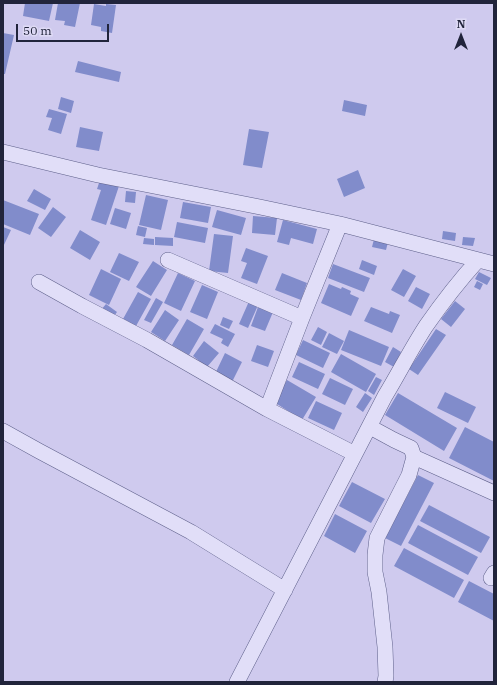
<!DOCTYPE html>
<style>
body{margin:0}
#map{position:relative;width:497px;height:685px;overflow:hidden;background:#cfcaee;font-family:"IBM Plex Serif",serif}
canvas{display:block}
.frame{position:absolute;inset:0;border:4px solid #21243b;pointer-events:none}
.north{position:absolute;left:441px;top:16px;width:40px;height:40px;-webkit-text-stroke:3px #dedaf5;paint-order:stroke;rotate:0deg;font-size:11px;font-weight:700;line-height:16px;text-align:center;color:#21243b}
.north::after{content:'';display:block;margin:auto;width:14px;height:18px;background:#21243b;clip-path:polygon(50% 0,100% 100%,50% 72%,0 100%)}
.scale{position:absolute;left:16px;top:24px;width:93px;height:18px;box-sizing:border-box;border:2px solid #21243b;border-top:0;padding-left:5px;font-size:12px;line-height:14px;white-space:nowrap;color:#21243b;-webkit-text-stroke:3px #dedaf5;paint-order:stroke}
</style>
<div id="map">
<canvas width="497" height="685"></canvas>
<div class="frame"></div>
<div class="north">N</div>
<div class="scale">50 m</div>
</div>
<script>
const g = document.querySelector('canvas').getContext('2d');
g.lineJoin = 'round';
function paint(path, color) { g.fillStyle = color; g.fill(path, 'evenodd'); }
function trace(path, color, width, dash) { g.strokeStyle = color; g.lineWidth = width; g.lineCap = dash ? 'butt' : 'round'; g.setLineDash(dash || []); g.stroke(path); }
const building = new Path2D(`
 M25,3H53L49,21L23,16Z
 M58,3H80L75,27L64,25L65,21L55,20Z
 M94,4L106,6V4L116,5L112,33L101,31V27L91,25Z
 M3,33L14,35L5,74H3Z
 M78,61L121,72L119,82L75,72Z
 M61,97L74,101L71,113L58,109Z
 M344,100L367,105L365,116L342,111Z
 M49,109L67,114L61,134L48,130L52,118L46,117Z
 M80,127L103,132L99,151L76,147Z
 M249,129L269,132L262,168L243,165Z
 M358,170L365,188L344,197L337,179Z
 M100,180L119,186L106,225L91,220L101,190L97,189Z
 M34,189L51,199L45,210L27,201Z
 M126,191L136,192L135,203L125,202Z
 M146,195L168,200L161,230L139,225Z
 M3,200L39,214L30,235L3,224Z
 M183,202L211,207L208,223L180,218Z
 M53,207L66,217L51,237L38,228Z
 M115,208L131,213L126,229L110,224Z
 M217,210L246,218L241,235L212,227Z
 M253,216L277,218L275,235L252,233Z
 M283,220L317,229L313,244L291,238L289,245L277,242Z
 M177,222L208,228L205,243L174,237Z
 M138,226L147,228L145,237L136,235Z
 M3,227L11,230L3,247Z
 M80,230L100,242L90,260L70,248Z
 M443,231L456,233L455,241L442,239Z
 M214,234L233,236L228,273L209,271Z
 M155,237L173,238V246L155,245Z
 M463,237L475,238L473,246L462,245Z
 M144,238L154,239V245L143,244Z
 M374,239L388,242L386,250L372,247Z
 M246,248L268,256L257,284L241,278L247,263L241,261Z
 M119,253L139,262L129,281L110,272Z
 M362,260L377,266L374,275L359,269Z
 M153,261L167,270L151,296L136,287Z
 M333,264L370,278L364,292L328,278Z
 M101,269L121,279L109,305L89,295Z
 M403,269L416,276L404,297L391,290Z
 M479,272L491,278L487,285L475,279Z
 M178,273L195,281L181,311L164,303Z
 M282,273L307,283L301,300L275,290Z
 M477,281L483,284L480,290L474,287Z
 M329,284L341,289L342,287L351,291L350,294L359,298L351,316L321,303Z
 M202,285L218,292L207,319L190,312Z
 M416,287L430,294L422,309L408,301Z
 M138,292L151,299L136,326L123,319Z
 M156,298L163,302L151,323L144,320Z
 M250,299L259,303L248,328L239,324Z
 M455,301L465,309L451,327L441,319Z
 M106,304L117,312L112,319L100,311Z
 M258,307L273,312L265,331L251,326Z
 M371,307L389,314L390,311L400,315L392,333L364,321Z
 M165,310L179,320L165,341L151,332Z
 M223,317L233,321L229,329L220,325Z
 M187,319L204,329L189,355L172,345Z
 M215,324L235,334L228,347L221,343L223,339L210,333Z
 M318,327L327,332L321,345L311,340Z
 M436,329L446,335L418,375L409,369Z
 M349,330L389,347L381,366L341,350Z
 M329,333L344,341L337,354L322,347Z
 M303,340L330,353L323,368L296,355Z
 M204,341L219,353L207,367L193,356Z
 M257,345L274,351L268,367L251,361Z
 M393,347L401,352L394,367L385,362Z
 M225,353L242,362L232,382L215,374Z
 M341,354L376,374L366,392L331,372Z
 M299,362L325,374L318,389L292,377Z
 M376,377L382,380L374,395L368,391Z
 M330,378L353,389L345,405L322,394Z
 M287,380L316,397L302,420L274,402Z
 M445,392L476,407L468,423L437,408Z
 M365,393L372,398L363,412L356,407Z
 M398,393L457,428L444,451L385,415Z
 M316,401L342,413L334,430L308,418Z
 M465,427L494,442V481L449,458Z
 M418,475L434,483L401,546L385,538Z
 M352,482L385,499L371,523L339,506Z
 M429,505L490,537L481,553L420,521Z
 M335,514L367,531L355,553L324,536Z
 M418,525L478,557L468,575L408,543Z
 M404,548L464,580L454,598L394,566Z
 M469,581L494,594V621L458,602Z`);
const minor = new Path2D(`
 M3,152L98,175L260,207L340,224L494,264
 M168,260L302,318
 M39,282L82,306L147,340L267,409L355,454
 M267,409L302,318L340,224
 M370,427L394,440L411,448L414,457L409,475L377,538L375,555V572L379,592L385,647L386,676L385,682
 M3,431L39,451L191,532L285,590
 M414,457L494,493
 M491,578L494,573
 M237,682L385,396C399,373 411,349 426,326C442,303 459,281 478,260`);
paint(building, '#818ccb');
trace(minor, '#5e608a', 16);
trace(minor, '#e1def8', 15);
</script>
